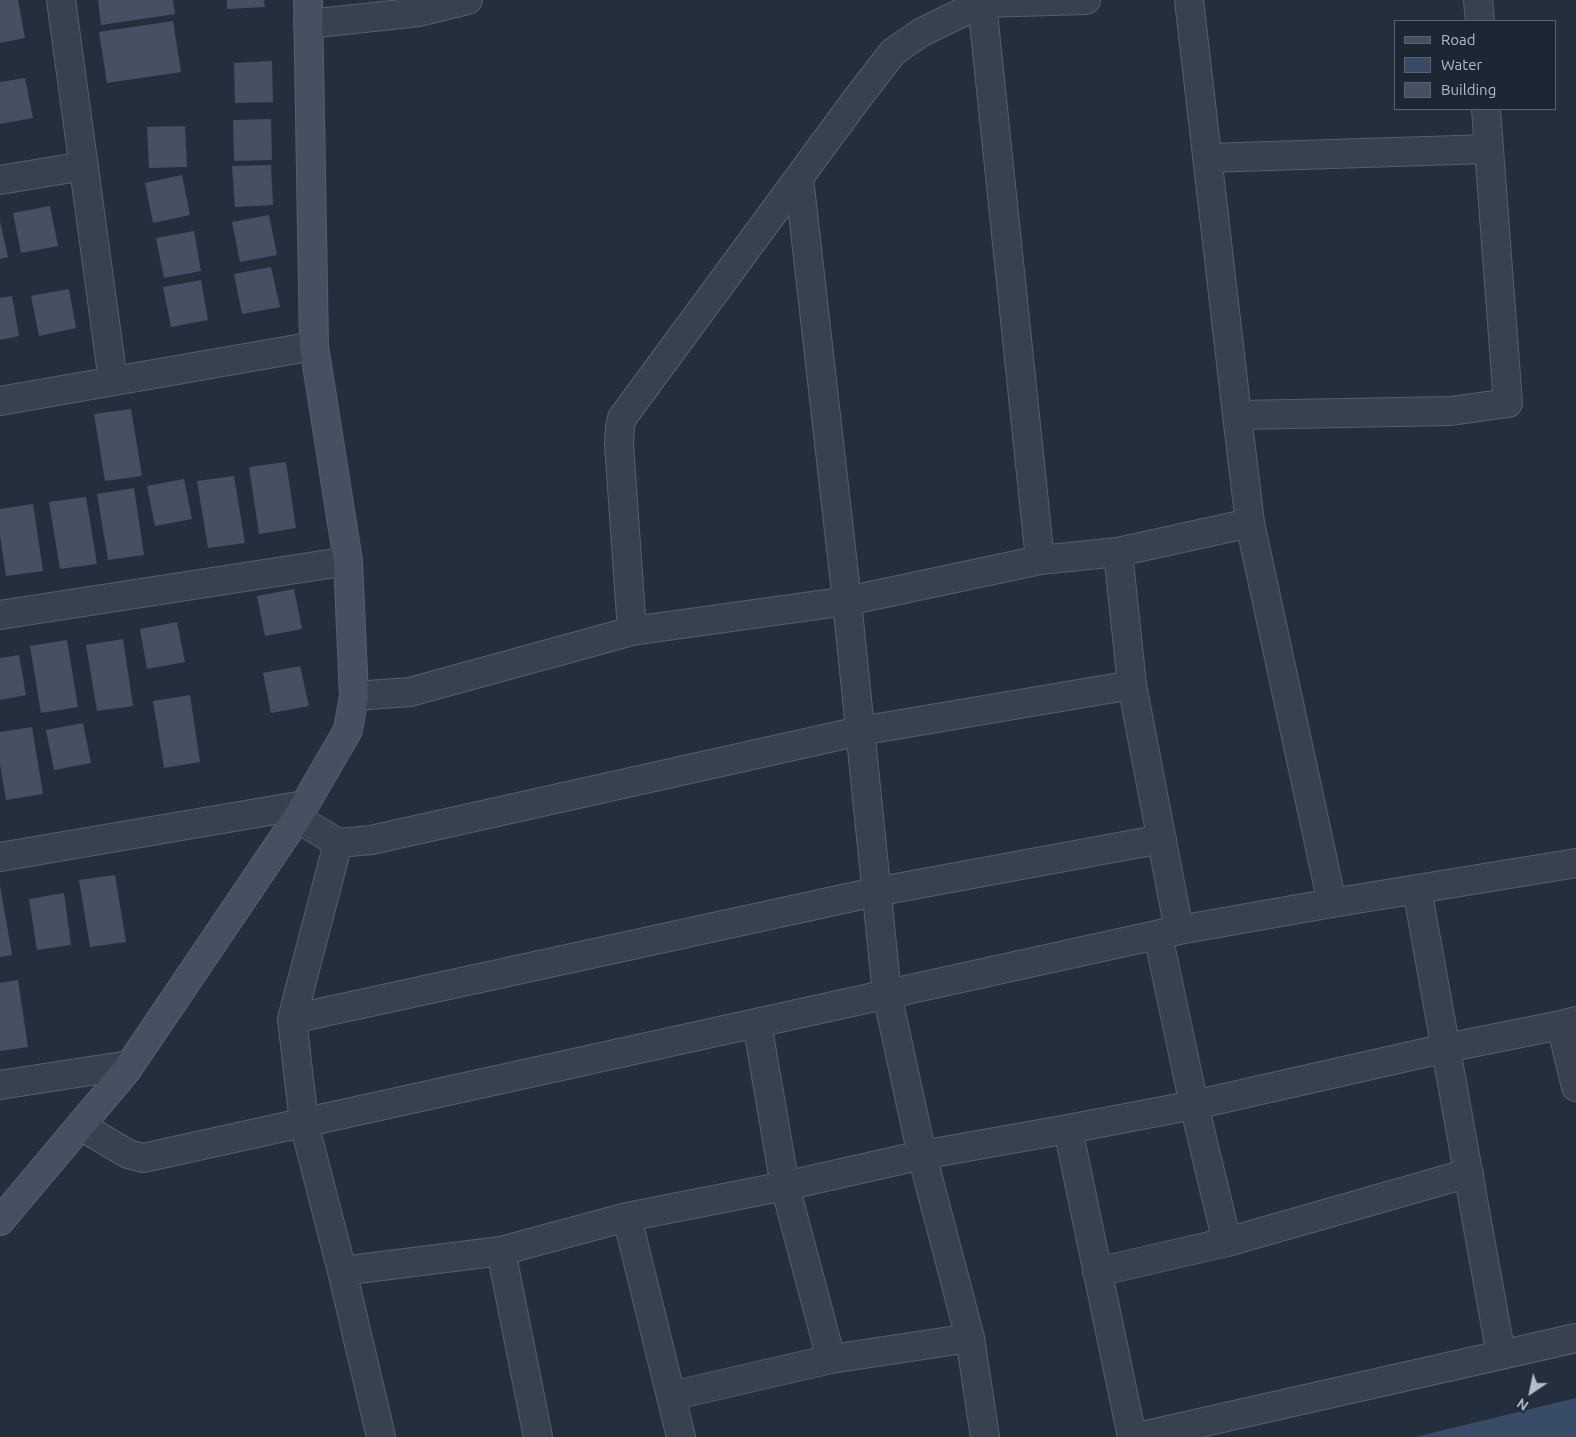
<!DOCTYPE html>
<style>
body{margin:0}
#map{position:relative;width:1576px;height:1437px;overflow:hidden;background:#242f3e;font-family:Ubuntu,sans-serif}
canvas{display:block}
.legend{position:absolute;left:1394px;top:20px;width:162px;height:90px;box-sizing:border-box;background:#1d2633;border:1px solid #59626f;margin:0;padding:6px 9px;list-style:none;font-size:15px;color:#b4bcc9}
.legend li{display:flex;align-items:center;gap:10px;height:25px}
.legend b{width:25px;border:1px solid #59626f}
.north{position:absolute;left:1506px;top:1367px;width:50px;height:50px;-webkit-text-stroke:4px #1d2633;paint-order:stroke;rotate:214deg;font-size:14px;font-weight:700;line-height:20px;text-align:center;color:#b4bcc9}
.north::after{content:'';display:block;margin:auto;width:18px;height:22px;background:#b4bcc9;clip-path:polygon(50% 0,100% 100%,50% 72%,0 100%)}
</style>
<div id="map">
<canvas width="1576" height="1437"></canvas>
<ul class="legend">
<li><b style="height:6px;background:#465061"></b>Road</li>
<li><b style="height:14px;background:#394c67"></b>Water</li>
<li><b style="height:14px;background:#455162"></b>Building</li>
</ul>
<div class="north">N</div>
</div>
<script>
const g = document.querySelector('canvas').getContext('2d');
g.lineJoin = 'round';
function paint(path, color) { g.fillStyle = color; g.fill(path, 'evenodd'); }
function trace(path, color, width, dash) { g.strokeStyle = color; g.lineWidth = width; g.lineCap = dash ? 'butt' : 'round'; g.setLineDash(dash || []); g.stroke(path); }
const water = new Path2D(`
 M1576,1398V1437H1415Z`);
const building = new Path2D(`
 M0,0H18L25,38L0,43Z
 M98,0H173L175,14L101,25Z
 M227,0H264L265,7L227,9Z
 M173,21L181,72L107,83L99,32Z
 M272,61L273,102L235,103L234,63Z
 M25,78L33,118L0,124V82Z
 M271,119L272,160L234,161L233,120Z
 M185,126L187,167L149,168L147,127Z
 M271,165L273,205L235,207L232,166Z
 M182,175L190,215L153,223L145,183Z
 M50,206L58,246L21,253L13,213Z
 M269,215L277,255L240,262L232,222Z
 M0,221L8,257L0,259Z
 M194,231L201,271L164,278L156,238Z
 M271,267L280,307L242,314L234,274Z
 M201,280L208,320L171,327L163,287Z
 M69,289L76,328L39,336L31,296Z
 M12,296L19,336L0,340V298Z
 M131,409L142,476L105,481L94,414Z
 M286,462L296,528L259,534L249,467Z
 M234,476L245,543L208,548L197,481Z
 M184,479L192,519L155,526L147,486Z
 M134,488L144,555L108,560L97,494Z
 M86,497L97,564L60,569L49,502Z
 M33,504L43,571L6,576L0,535V509Z
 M294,589L302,629L265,636L257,596Z
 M177,622L185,662L147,669L140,629Z
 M123,639L133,706L97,711L86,645Z
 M67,640L78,707L41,713L30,646Z
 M19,655L26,695L0,700V658Z
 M300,666L309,706L271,713L263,673Z
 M190,695L200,762L164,768L153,701Z
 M83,723L91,763L54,770L46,730Z
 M32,727L43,794L6,800L0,764V732Z
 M115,875L126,942L90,947L79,880Z
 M0,885L12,955L0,957Z
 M64,893L71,945L37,950L29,899Z
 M18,980L28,1047L0,1051V983Z`);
const street = new Path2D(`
 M61,0L113,381
 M1086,0L982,3L1040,560L1118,552L1132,685L1179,930
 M1189,0L1237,415
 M1478,0L1480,21
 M308,24L419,12L468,0
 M1207,158L1489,149
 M799,178L847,601L887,994L922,1155L970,1338L985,1437
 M0,180L84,166
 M0,401L314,346
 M1118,552L1250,523
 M0,615L348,561
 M632,631L619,444L620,427L622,418L856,100L893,52L922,32L982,3V0
 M354,696L410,692L632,631L847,601L1040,560
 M297,818L338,843
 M0,857L304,805
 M1417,889L1501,1355
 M1332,903L1250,523L1237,415L1451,411L1508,403L1486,109
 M1158,935L1194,1105L1227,1242L1469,1173
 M292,1019L875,892L1162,839
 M1576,1021L1561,1025L1576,1087
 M0,1085L129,1065
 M81,1126L128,1154L143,1158L1179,930L1332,903L1576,863
 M1068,1129L1194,1105L1446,1048L1561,1025
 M501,1251L627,1217
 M342,1271L501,1251L538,1437
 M1097,1272L1227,1242
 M831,1359L970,1338
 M671,1396L831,1359L785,1186L757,1023
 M381,1437L342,1271L304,1123L292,1019L338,843L371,840L860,731L1132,685
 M681,1437L627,1217L785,1186L922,1155L1068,1129L1132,1437
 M1138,1437L1576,1338`);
const secondary = new Path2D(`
 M0,1221L126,1071L297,818L348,730L354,696L348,561L314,346L308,0`);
paint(water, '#394c67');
paint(building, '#455162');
trace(street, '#565f6c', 30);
trace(secondary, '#565f6c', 30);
trace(street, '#38414e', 28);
trace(secondary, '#465061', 28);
</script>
